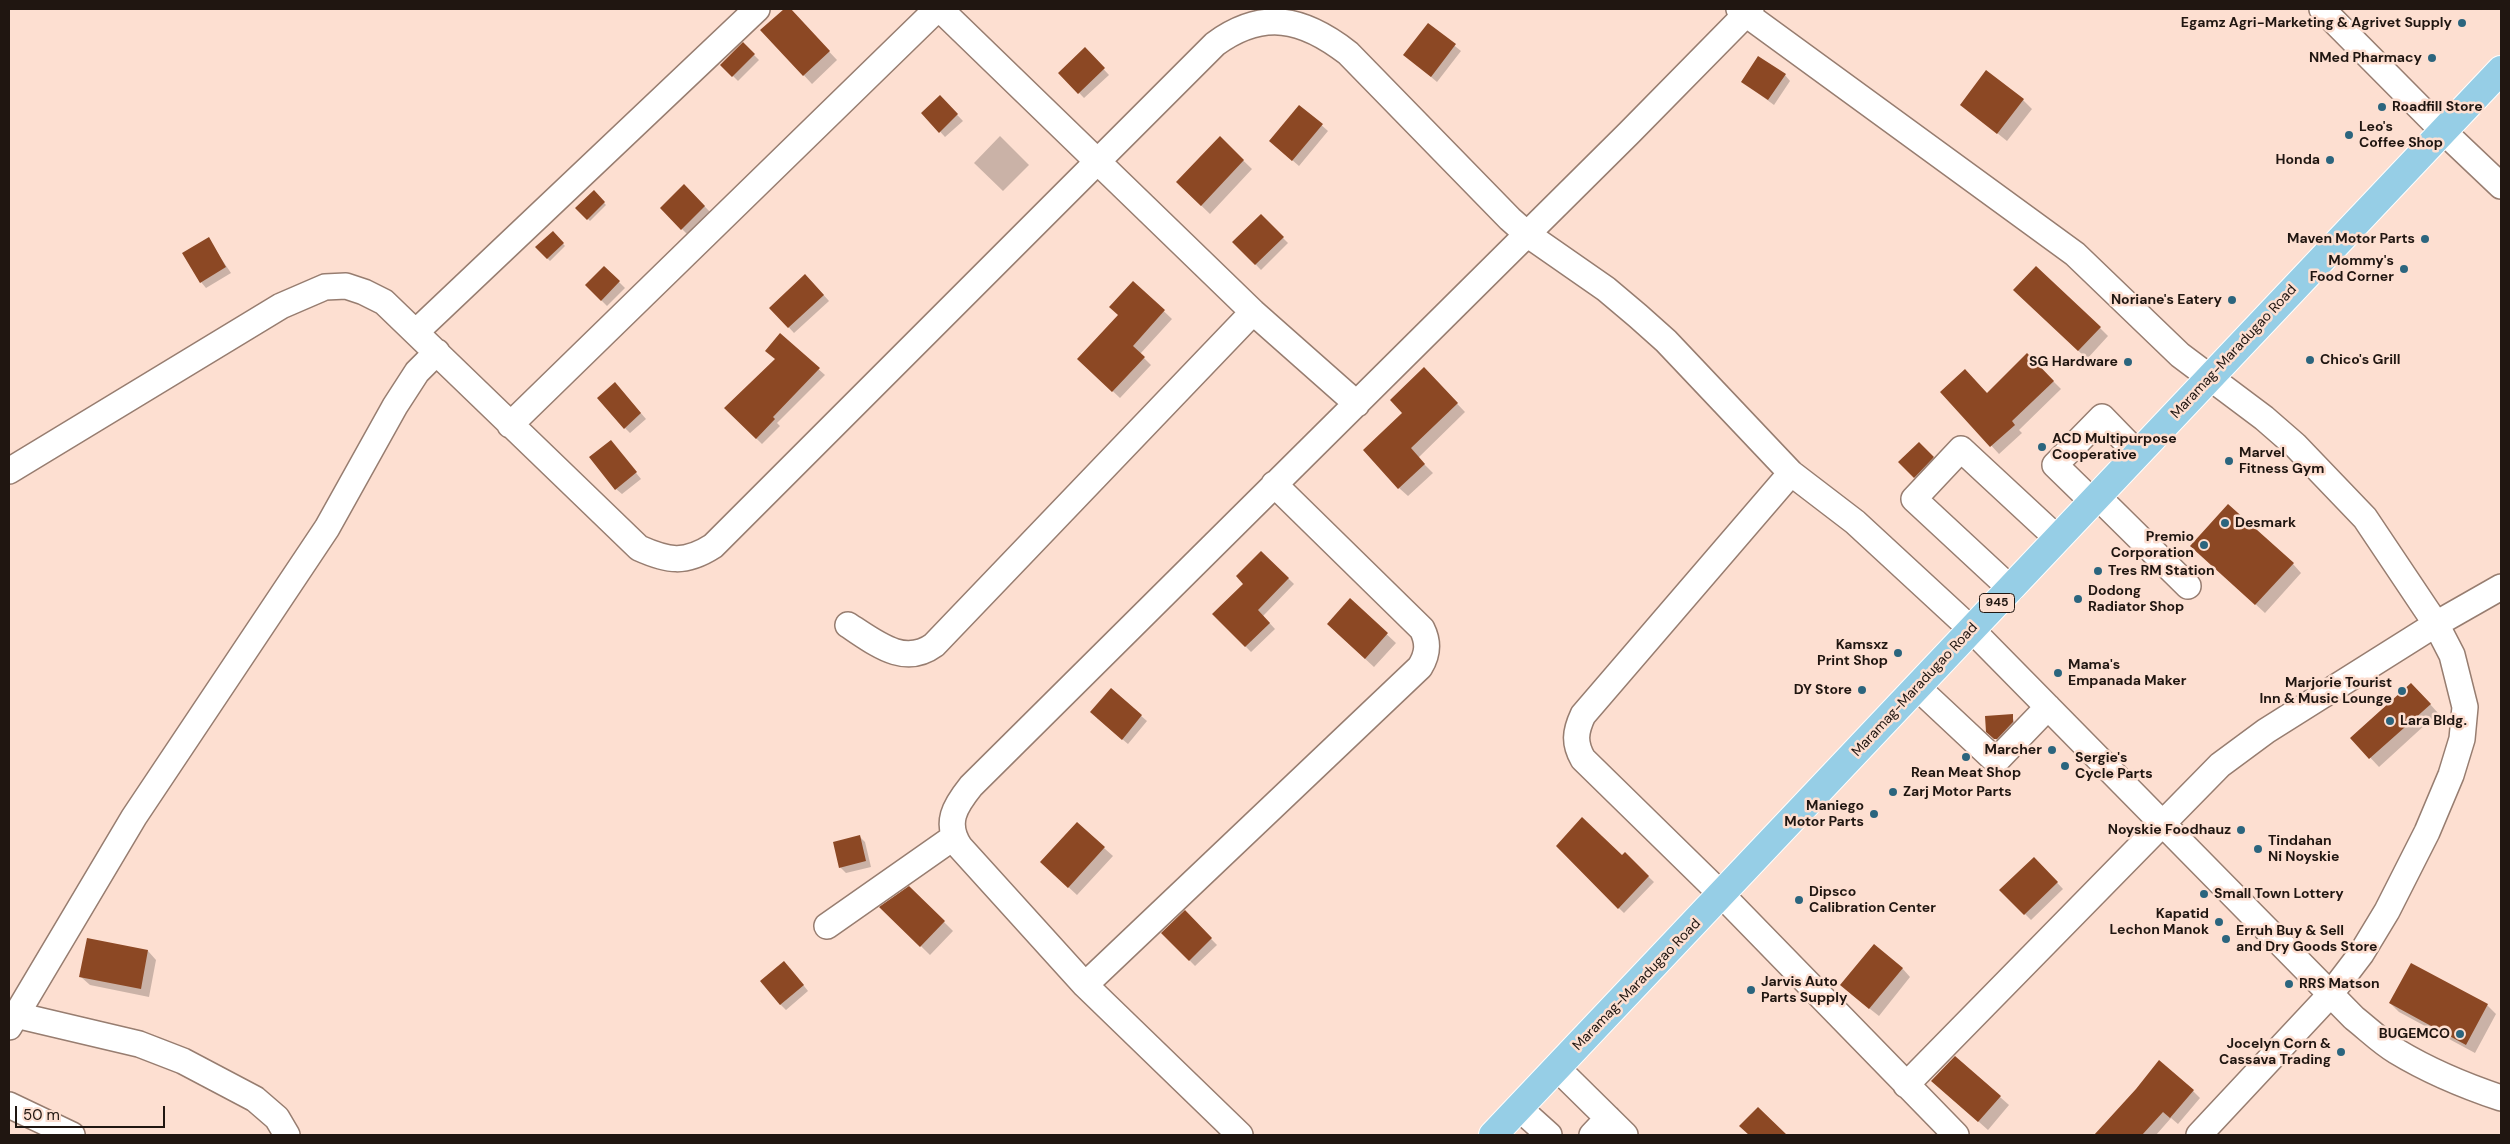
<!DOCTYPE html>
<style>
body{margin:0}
#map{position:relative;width:2510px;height:1144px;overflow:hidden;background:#fddfd1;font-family:"DM Sans",sans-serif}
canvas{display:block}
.frame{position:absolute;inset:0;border:10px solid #201611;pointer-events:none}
.scale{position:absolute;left:15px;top:1106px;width:150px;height:22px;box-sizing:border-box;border:2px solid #201611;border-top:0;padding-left:6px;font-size:15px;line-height:18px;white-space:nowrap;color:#201611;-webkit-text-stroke:4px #fddfd1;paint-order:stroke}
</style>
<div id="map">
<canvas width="2510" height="1144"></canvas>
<div class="frame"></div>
<div class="scale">50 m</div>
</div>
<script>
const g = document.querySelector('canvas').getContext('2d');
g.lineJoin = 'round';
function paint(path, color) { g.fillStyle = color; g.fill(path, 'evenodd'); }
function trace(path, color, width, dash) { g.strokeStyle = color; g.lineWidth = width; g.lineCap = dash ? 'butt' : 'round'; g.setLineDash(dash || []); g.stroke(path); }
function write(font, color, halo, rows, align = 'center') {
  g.font = font + ' "DM Sans",sans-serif'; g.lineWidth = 5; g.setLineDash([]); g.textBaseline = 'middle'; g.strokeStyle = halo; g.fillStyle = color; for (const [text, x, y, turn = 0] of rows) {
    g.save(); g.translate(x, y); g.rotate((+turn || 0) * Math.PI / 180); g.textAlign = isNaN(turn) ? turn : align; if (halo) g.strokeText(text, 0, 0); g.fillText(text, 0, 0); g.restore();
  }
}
const shadow = new Path2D(`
 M785,9H789L837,60L812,84L762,30Z
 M1429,25L1461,51L1437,82L1405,55Z
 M743,44L759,60L738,81L722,65Z
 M1085,49L1109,75L1084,98L1060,73Z
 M1785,75L1790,81L1774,105L1743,82Z
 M940,97L963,121L945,137L923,113Z
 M2023,100L2032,109L2007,141L1962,105Z
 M1300,106L1328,131L1299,166L1276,146Z
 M1000,136L1029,165L1003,191L974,163Z
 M1220,138L1252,169L1210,214L1186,191Z
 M684,185L710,212L688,235L661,208Z
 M594,192L606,205L590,221L577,208Z
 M1261,216L1288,243L1261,270L1234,242Z
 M553,233L565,246L550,261L537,248Z
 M208,239L231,273L206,288L201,282Z
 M604,267L625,288L607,306L586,285Z
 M811,281L829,301L794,333L771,308Z
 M1133,282L1172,319L1140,354L1151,365L1120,398L1086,366L1119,316Z
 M2024,299L2100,328L2108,336L2087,359Z
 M780,335L825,375L777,423L780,426L762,444L725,408L776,360Z
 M2027,355L2061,389L2019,430L2022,433L1999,454L1942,392L1987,395Z
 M1424,369L1465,412L1418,458L1433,473L1408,496L1399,488L1404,413Z
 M620,389L646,419L630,433L625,428Z
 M1919,443L1935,460L1917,480L1900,462Z
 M616,448L641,479L622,494L616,489Z
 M1261,552L1294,584L1263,616L1275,629L1251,652L1214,614L1245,584Z
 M2201,554L2293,564L2301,573L2265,613Z
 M1350,600L1396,643L1374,667L1337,633Z
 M1111,690L1147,721L1128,744L1097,718Z
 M2420,693L2438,713L2379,767L2352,738Z
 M2012,715L2015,725L1998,741L1987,731Z
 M859,836L865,842L871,867L846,873L840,867Z
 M1104,848L1113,856L1077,895L1051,871Z
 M1625,854L1654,882L1624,913L1595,885Z
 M2034,858L2063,889L2031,920L2001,890Z
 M909,887L953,931L930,955L881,907Z
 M1185,912L1217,945L1195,966L1163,933Z
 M148,951L156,960L149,997L90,985L81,977Z
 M790,968L808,991L786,1010L780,1004Z
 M1902,968L1910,977L1879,1016L1851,994Z
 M2390,1003L2487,1005L2496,1014L2475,1053L2399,1012Z
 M1942,1089L2000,1097L2009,1105L1988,1130Z
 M2137,1090L2193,1091L2200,1098L2178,1124L2171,1118L2156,1135H2096Z`);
const building = new Path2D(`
 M784,9H791L830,51L803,76L760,30Z
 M1428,23L1456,44L1431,77L1403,55Z
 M743,42L755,54L732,77L720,65Z
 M1085,47L1105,68L1078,94L1058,73Z
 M1758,56L1786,74L1768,100L1741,82Z
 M1986,70L2024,99L1997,134L1960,105Z
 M940,95L958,114L939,133L921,113Z
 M1299,105L1323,124L1292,161L1269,141Z
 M1220,136L1244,160L1201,206L1176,182Z
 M684,184L705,206L681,230L660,208Z
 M594,190L605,202L587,220L575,208Z
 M1261,214L1284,237L1255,265L1232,242Z
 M553,231L564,243L547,259L535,247Z
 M209,237L226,267L200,283L182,253Z
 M604,266L620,281L601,301L585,285Z
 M2036,266L2101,327L2078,351L2013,290Z
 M805,274L824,295L788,328L769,308Z
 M1133,281L1165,310L1133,346L1145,357L1112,392L1077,359L1118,315L1109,307Z
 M780,333L820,368L773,417L775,419L756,439L724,408L775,359L765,351Z
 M2027,353L2054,381L2012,421L2015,425L1990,447L1940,392L1965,369L1987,393Z
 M1424,367L1458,403L1411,448L1425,464L1398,489L1363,450L1402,413L1390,400Z
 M615,382L641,413L624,429L597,398Z
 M611,440L637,472L615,490L589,457Z
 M1919,442L1934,457L1914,478L1898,462Z
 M2228,504L2294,563L2255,605L2190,546Z
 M1261,551L1289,578L1258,610L1270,623L1245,647L1212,614L1243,584L1236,576Z
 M1350,598L1388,633L1365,659L1327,624Z
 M2411,683L2431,704L2369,759L2350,738Z
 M1111,688L1142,715L1122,740L1090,712Z
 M2013,714V722L1997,739H1994L1986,732L1985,716Z
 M1582,817L1622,855L1625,852L1649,876L1618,909L1556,846Z
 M1077,822L1105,847L1068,888L1040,862Z
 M860,835L866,861L839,868L833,842Z
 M2034,857L2058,882L2024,915L1999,890Z
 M909,886L945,921L920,947L879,907Z
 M1185,910L1212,938L1189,961L1161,933Z
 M87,938L148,950L141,989L79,977Z
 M1874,944L1903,968L1869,1009L1840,985Z
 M784,961L804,985L780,1005L760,981Z
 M2411,963L2488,1004L2466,1045L2389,1003Z
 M1955,1056L2001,1096L1978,1122L1931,1081Z
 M2159,1060L2194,1090L2170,1118L2163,1112L2142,1135H2094L2136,1089Z
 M1758,1107L1787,1135H1749L1739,1126Z`);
const minor = new Path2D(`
 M940,9L1253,312L1357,404
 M1739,9L2075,254L2180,355L2264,418L2295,445L2365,518L2436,624L2452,655L2465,707L2462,739L2451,775L2427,832L2387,911L2361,954L2329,996L2199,1135
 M2322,9L2443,131L2501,186
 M417,331L757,9
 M510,425L937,9
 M9,471L281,306L325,287L346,286L364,292L384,302L639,548C668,561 685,564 713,546L1215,44C1263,9 1303,18 1348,53L1510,219L1527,234L1606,289L1638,316L1666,341L1791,473L1855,522L1972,630L2354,1018C2368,1029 2381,1042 2396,1051C2429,1071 2465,1086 2501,1098
 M1791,473L1583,715C1575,732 1574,743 1583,759L1722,895L1956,1135
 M2098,497L2188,586
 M2093,502L2055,465L2102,417L2138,454
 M2011,589L1914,499L1961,449L2058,539
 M848,625C876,643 904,667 934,645L1253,312
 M1918,688L1996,761L2048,707
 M827,926L954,837
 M1085,985L1420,667C1428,654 1429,643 1422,629L1274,484
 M16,1015L139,1044L183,1061L255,1099L277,1118L287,1135
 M9,1027L134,817L327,528L395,406L417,372L437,352
 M1557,1068L1625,1135
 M1906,1085L2220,765L2266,731L2436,624L2501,587
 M9,1105L72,1135
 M1519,1108L1549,1135
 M1240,1135L1085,985L960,847C944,823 955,806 971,786L1629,133L1751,9
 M1592,1135L1608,1118`);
const major = new Path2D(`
 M1493,1135L2501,70`);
const markers = [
 [2462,23,5,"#2b657e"],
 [2432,58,5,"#2b657e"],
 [2382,107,5,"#2b657e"],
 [2349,135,5,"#2b657e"],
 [2330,160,5,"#2b657e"],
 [2425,239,5,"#2b657e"],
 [2404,269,5,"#2b657e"],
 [2232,300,5,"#2b657e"],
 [2310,360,5,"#2b657e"],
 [2128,362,5,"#2b657e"],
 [2042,447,5,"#2b657e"],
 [2229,461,5,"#2b657e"],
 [2225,523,5,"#2b657e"],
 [2204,545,5,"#2b657e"],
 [2098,571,5,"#2b657e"],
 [2078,599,5,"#2b657e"],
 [1898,653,5,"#2b657e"],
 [2058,673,5,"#2b657e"],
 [1862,690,5,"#2b657e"],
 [2402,691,5,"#2b657e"],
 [2390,721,5,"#2b657e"],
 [2052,750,5,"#2b657e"],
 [1966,757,5,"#2b657e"],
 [2065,766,5,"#2b657e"],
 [1893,792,5,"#2b657e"],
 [1874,814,5,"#2b657e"],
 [2241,830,5,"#2b657e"],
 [2258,849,5,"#2b657e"],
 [2204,894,5,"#2b657e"],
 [1799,900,5,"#2b657e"],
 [2219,922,5,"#2b657e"],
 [2226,939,5,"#2b657e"],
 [2289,984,5,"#2b657e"],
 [1751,990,5,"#2b657e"],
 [2460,1034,5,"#2b657e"],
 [2341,1052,5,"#2b657e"]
];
const shields = [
 [1997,603,35]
];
const shieldNames = [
 ["945",1997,603]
];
const poiNames = [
 ["Egamz Agri-Marketing & Agrivet Supply",2452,23,"right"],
 ["NMed Pharmacy",2422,58,"right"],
 ["Roadfill Store",2392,107],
 ["Leo's",2359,127],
 ["Coffee Shop",2359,143],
 ["Honda",2320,160,"right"],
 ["Maven Motor Parts",2415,239,"right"],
 ["Mommy's",2394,261,"right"],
 ["Food Corner",2394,277,"right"],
 ["Noriane's Eatery",2222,300,"right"],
 ["Chico's Grill",2320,360],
 ["SG Hardware",2118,362,"right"],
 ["ACD Multipurpose",2052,439],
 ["Cooperative",2052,455],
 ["Marvel",2239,453],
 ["Fitness Gym",2239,469],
 ["Desmark",2235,523],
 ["Premio",2194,537,"right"],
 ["Corporation",2194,553,"right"],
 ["Tres RM Station",2108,571],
 ["Dodong",2088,591],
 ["Radiator Shop",2088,607],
 ["Kamsxz",1888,645,"right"],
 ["Print Shop",1888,661,"right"],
 ["Mama's",2068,665],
 ["Empanada Maker",2068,681],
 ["Marjorie Tourist",2392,683,"right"],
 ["Inn & Music Lounge",2392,699,"right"],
 ["DY Store",1852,690,"right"],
 ["Lara Bldg.",2400,721],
 ["Marcher",2042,750,"right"],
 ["Sergie's",2075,758],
 ["Cycle Parts",2075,774],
 ["Rean Meat Shop",1966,773,"center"],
 ["Zarj Motor Parts",1903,792],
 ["Maniego",1864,806,"right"],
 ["Motor Parts",1864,822,"right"],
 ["Noyskie Foodhauz",2231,830,"right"],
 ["Tindahan",2268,841],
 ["Ni Noyskie",2268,857],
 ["Dipsco",1809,892],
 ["Calibration Center",1809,908],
 ["Small Town Lottery",2214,894],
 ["Kapatid",2209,914,"right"],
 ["Lechon Manok",2209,930,"right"],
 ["Erruh Buy & Sell",2236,931],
 ["and Dry Goods Store",2236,947],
 ["Jarvis Auto",1761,982],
 ["Parts Supply",1761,998],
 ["RRS Matson",2299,984],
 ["BUGEMCO",2450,1034,"right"],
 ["Jocelyn Corn &",2331,1044,"right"],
 ["Cassava Trading",2331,1060,"right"]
];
const streetNames = [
 ["Maramag-Maradugao Road",2234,352,-47],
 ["Maramag-Maradugao Road",1915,690,-47],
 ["Maramag-Maradugao Road",1637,985,-46]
];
paint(shadow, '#0003');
paint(building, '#8c4824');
trace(minor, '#977d70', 28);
trace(major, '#fff', 30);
trace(minor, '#fff', 25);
trace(major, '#96cee6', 28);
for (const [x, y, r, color] of markers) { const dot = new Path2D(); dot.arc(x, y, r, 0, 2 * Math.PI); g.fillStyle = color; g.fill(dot); trace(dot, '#fddfd1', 2); }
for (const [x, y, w] of shields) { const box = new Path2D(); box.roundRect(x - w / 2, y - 9.5, w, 19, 4); g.fillStyle = '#fddfd1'; g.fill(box); trace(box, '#201611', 1); }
write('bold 12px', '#201611', null, shieldNames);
write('bold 14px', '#201611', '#fddfd1', poiNames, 'left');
write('14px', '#201611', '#fddfd1', streetNames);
</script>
